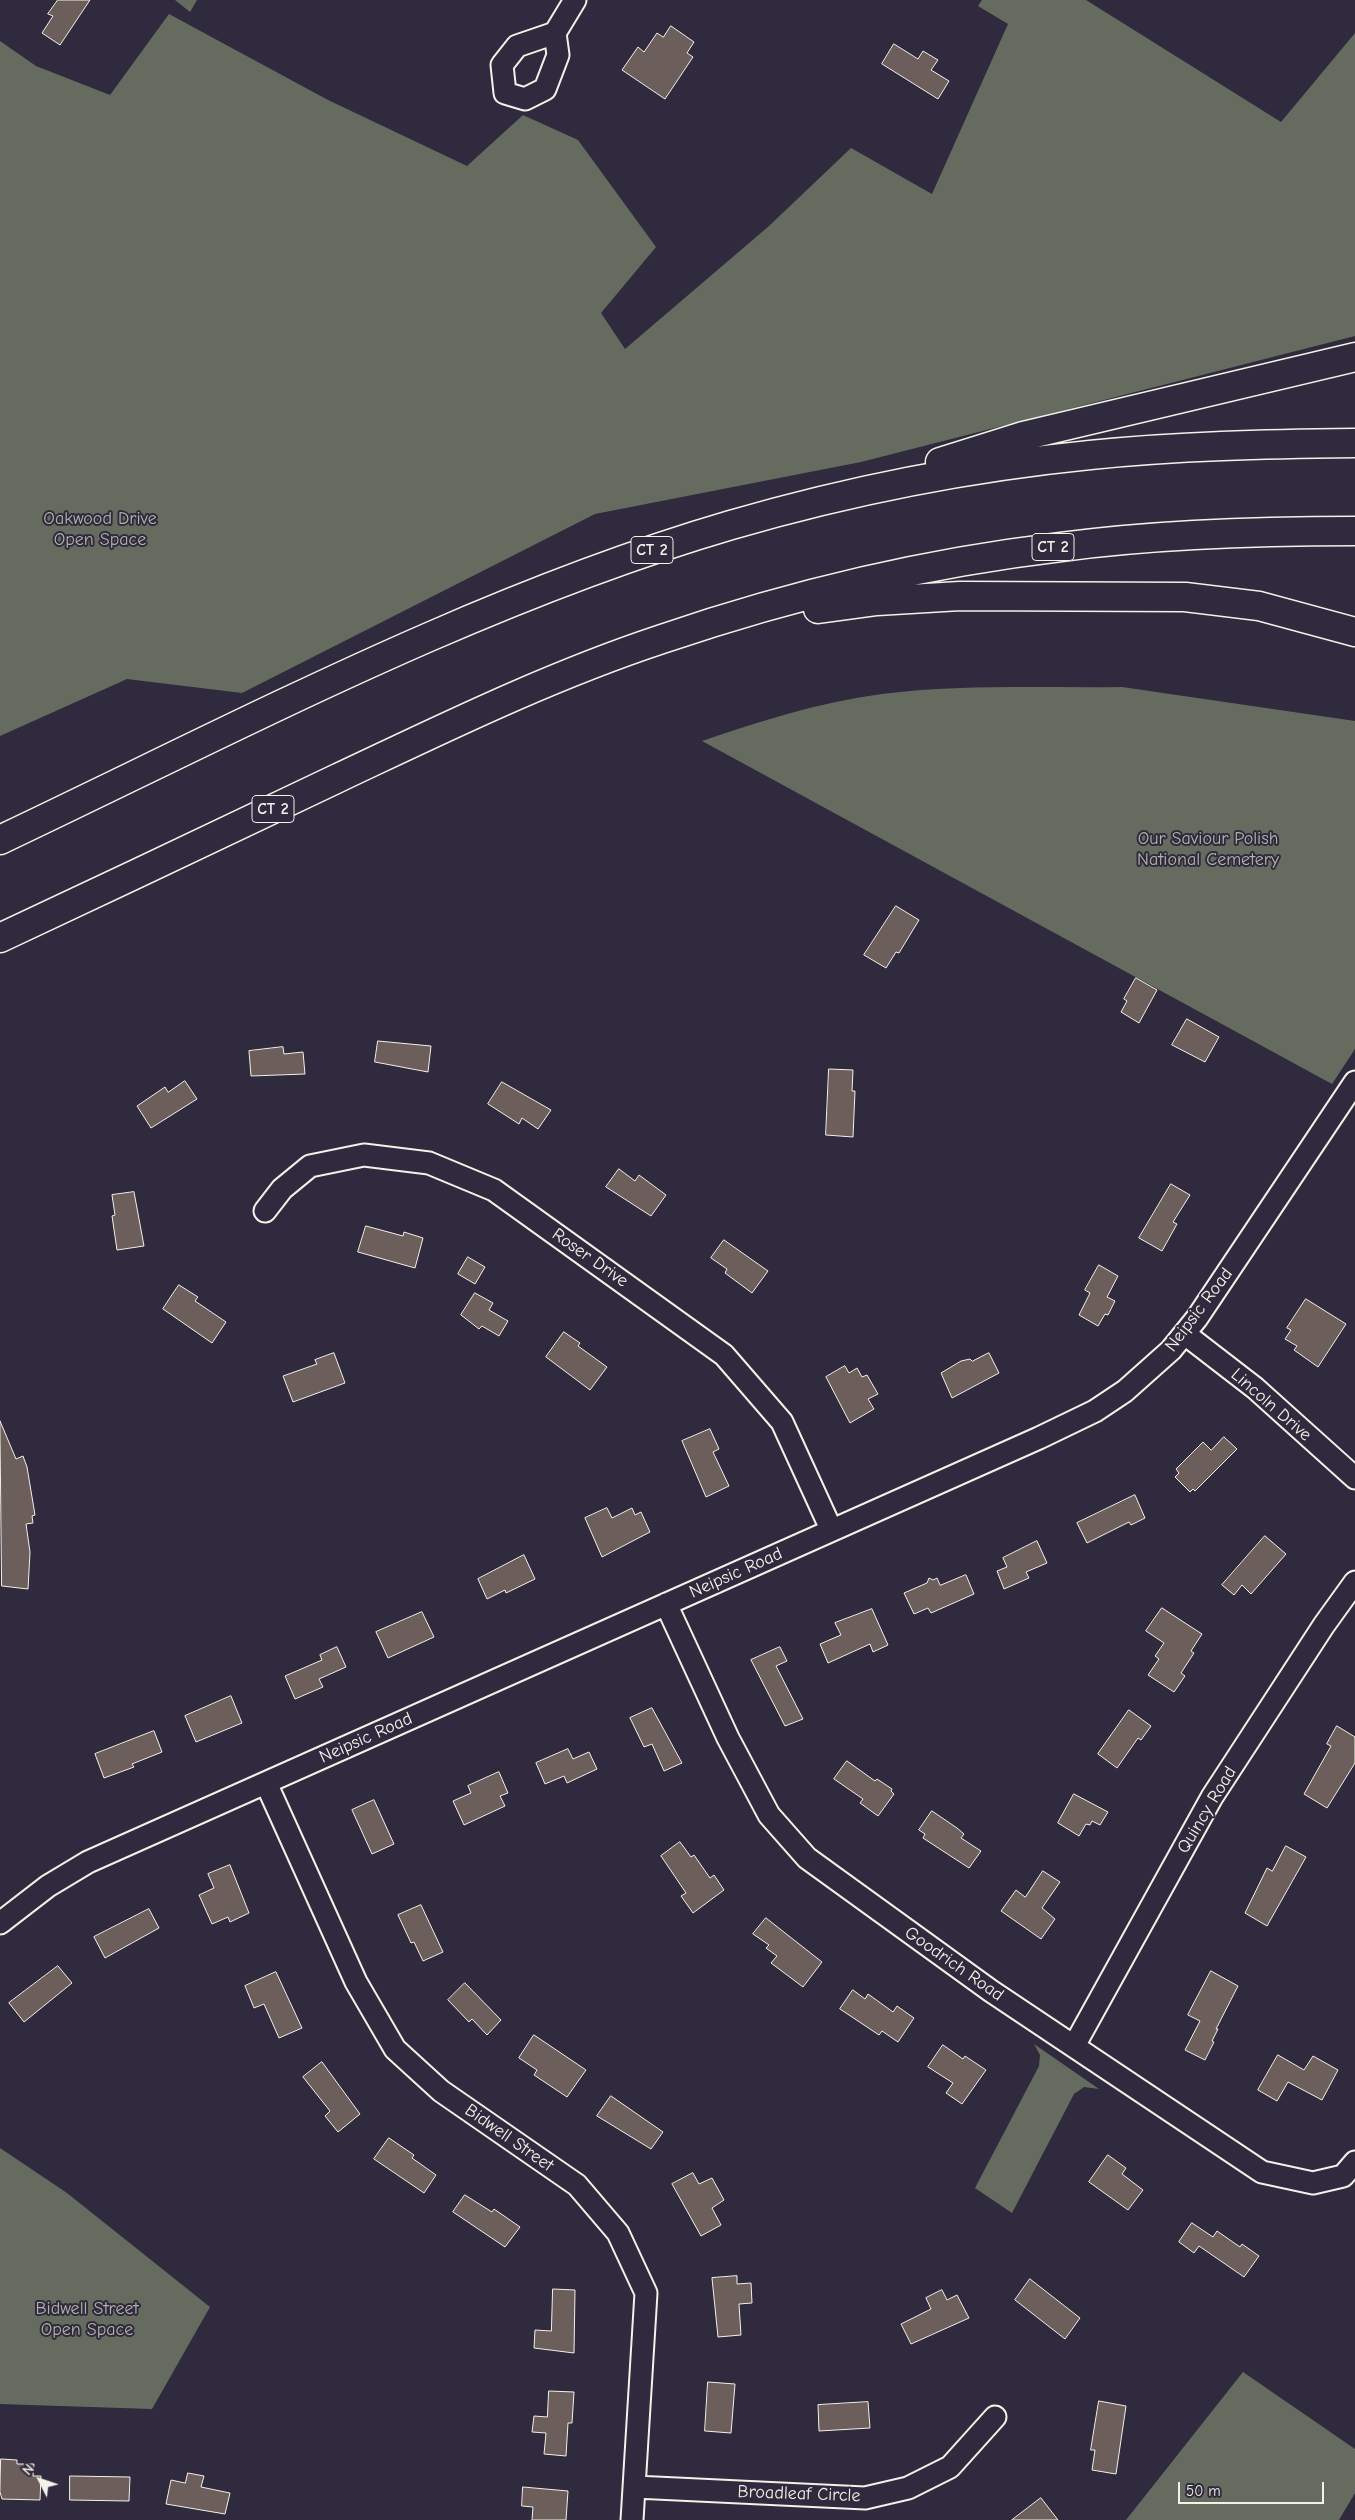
<!DOCTYPE html>
<style>
body{margin:0}
#map{position:relative;width:1355px;height:2520px;overflow:hidden;background:#2f2a3d;font-family:"Comic Neue",sans-serif}
canvas{display:block}
.north{position:absolute;left:15px;top:2455px;width:50px;height:50px;-webkit-text-stroke:4px #2f2a3d;paint-order:stroke;rotate:311deg;font-size:14px;font-weight:700;line-height:20px;text-align:center;color:#f4f1e8}
.north::after{content:'';display:block;margin:auto;width:18px;height:22px;background:#f4f1e8;clip-path:polygon(50% 0,100% 100%,50% 72%,0 100%)}
.scale{position:absolute;left:1178px;top:2482px;width:146px;height:22px;box-sizing:border-box;border:2px solid #f4f1e8;border-top:0;padding-left:6px;font-size:15px;line-height:18px;white-space:nowrap;color:#f4f1e8;-webkit-text-stroke:4px #2f2a3d;paint-order:stroke}
</style>
<div id="map">
<canvas width="1355" height="2520"></canvas>
<div class="north">N</div>
<div class="scale">50 m</div>
</div>
<script>
const g = document.querySelector('canvas').getContext('2d');
g.lineJoin = 'round';
function paint(path, color) { g.fillStyle = color; g.fill(path, 'evenodd'); }
function trace(path, color, width, dash) { g.strokeStyle = color; g.lineWidth = width; g.lineCap = dash ? 'butt' : 'round'; g.setLineDash(dash || []); g.stroke(path); }
function write(font, color, halo, rows, align = 'center') {
  g.font = font + ' "Comic Neue",sans-serif'; g.lineWidth = 4; g.setLineDash([]); g.textBaseline = 'middle'; g.strokeStyle = halo; g.fillStyle = color; for (const [text, x, y, turn = 0] of rows) {
    g.save(); g.translate(x, y); g.rotate((+turn || 0) * Math.PI / 180); g.textAlign = isNaN(turn) ? turn : align; if (halo) g.strokeText(text, 0, 0); g.fillText(text, 0, 0); g.restore();
  }
}
const green = new Path2D(`
 M175,0H197L190,12Z
 M982,0H1086L1281,122L1355,33V336L861,462L595,514L242,693L127,679L0,736V41L36,66L110,95L169,14L328,100L467,166L523,115L578,140L656,247L601,313L625,349L769,226L851,148L932,194L1008,24L978,6Z
 M1122,687L1355,721V1049L1332,1084L702,741C761,721 820,702 882,694C961,684 1043,688 1122,687Z
 M1034,2044L1099,2089L1084,2087L1074,2094L1012,2213L975,2188L1039,2066L1040,2055Z
 M0,2148L67,2193L210,2307L152,2409L0,2404Z
 M1243,2372L1355,2449V2493L1339,2520H1126Z`);
const building = new Path2D(`
 M58,0H90L60,45L42,33L53,16L48,14Z
 M671,26L694,42L687,53L693,57L665,99L622,70L638,47L644,52L657,33L663,37Z
 M894,44L918,59L923,51L938,60L931,70L949,81L938,99L882,64Z
 M896,906L919,920L899,953L896,952L886,968L864,955Z
 M1136,978L1157,990L1139,1023L1121,1012L1127,1001L1124,999Z
 M1187,1019L1219,1037L1205,1062L1172,1045Z
 M378,1041L431,1046L428,1072L375,1062Z
 M283,1047L284,1054L303,1052L305,1074L251,1076L249,1051Z
 M829,1069L853,1070L852,1091H855L853,1137L826,1135Z
 M185,1081L197,1099L151,1128L137,1106L165,1087L168,1092Z
 M502,1082L551,1110L538,1129L522,1118L519,1124L488,1104Z
 M619,1169L635,1181L639,1175L666,1195L651,1216L606,1187Z
 M1171,1184L1190,1195L1173,1222L1177,1224L1162,1251L1139,1238Z
 M134,1192L144,1246L117,1250L112,1216L115,1215L112,1195Z
 M366,1226L403,1236L404,1232L423,1238L415,1268L358,1252Z
 M724,1240L768,1271L752,1293L725,1273L727,1269L711,1258Z
 M468,1257L485,1267L475,1284L458,1274Z
 M1099,1265L1118,1276L1107,1297L1115,1301L1108,1315L1105,1314L1098,1326L1079,1315L1090,1293L1085,1290Z
 M179,1285L198,1297L195,1301L226,1322L212,1343L163,1309Z
 M475,1293L493,1303L489,1310L508,1321L499,1336L482,1326L479,1329L461,1315Z
 M1306,1299L1346,1324L1318,1367L1294,1350L1297,1346L1285,1339L1291,1330L1287,1328Z
 M564,1332L580,1343L578,1346L607,1367L590,1390L546,1357Z
 M334,1353L345,1383L293,1402L283,1376L317,1364L315,1360Z
 M989,1353L999,1373L952,1398L941,1373L961,1361L970,1359L972,1361Z
 M845,1366L849,1373L857,1368L862,1377L867,1375L878,1394L868,1399L874,1409L850,1423L826,1377Z
 M0,1421L16,1459L23,1456L27,1467L35,1515L32,1516L33,1523L26,1524L30,1552L28,1589L2,1586Z
 M710,1429L719,1449L713,1452L729,1486L706,1497L682,1441Z
 M1224,1437L1237,1449L1195,1491L1193,1489L1190,1492L1175,1477L1179,1473L1176,1469L1203,1442L1211,1450Z
 M1135,1495L1145,1518L1131,1525L1129,1522L1087,1543L1077,1523Z
 M607,1508L612,1518L632,1508L635,1515L641,1512L650,1532L602,1557L585,1518Z
 M1265,1536L1286,1554L1251,1594L1242,1585L1234,1595L1222,1585Z
 M1037,1541L1047,1563L1026,1572L1029,1578L1004,1589L997,1571L1007,1567L1003,1558Z
 M524,1555L535,1579L506,1593L505,1590L487,1599L478,1579Z
 M966,1575L974,1594L931,1613L928,1608L914,1614L904,1593L927,1583L929,1578L933,1580L937,1578L940,1585Z
 M1162,1608L1202,1634L1191,1651L1194,1653L1181,1673L1185,1676L1174,1692L1148,1675L1159,1659L1155,1656L1164,1643L1146,1631Z
 M872,1609L888,1645L873,1652L870,1644L828,1663L820,1644L841,1635L835,1623Z
 M422,1612L434,1637L388,1658L376,1632Z
 M337,1647L346,1667L319,1679L323,1687L295,1699L285,1676L322,1660L320,1655Z
 M780,1647L787,1661L776,1666L803,1719L785,1726L751,1660Z
 M231,1696L242,1723L196,1742L185,1716Z
 M652,1708L682,1763L664,1771L652,1744L644,1747L630,1718Z
 M1129,1710L1151,1726L1141,1740L1138,1738L1117,1768L1098,1754Z
 M1337,1726L1355,1737V1763L1327,1808L1304,1794L1331,1746L1327,1744Z
 M154,1731L162,1752L132,1764L134,1767L104,1778L95,1754Z
 M568,1749L573,1759L589,1752L597,1769L567,1783L564,1776L545,1784L536,1763Z
 M847,1761L875,1781L877,1779L892,1789L891,1791L894,1794L878,1816L860,1803L863,1799L834,1779Z
 M499,1772L508,1793L500,1796L505,1806L464,1825L453,1801L471,1793L468,1786Z
 M1074,1794L1108,1812L1100,1825L1092,1821L1090,1825L1086,1824L1079,1836L1058,1823Z
 M374,1800L394,1844L372,1854L352,1810Z
 M932,1811L957,1828L964,1834L961,1838L981,1851L969,1868L923,1838L925,1834L919,1830Z
 M680,1842L691,1857L694,1855L710,1878L714,1875L724,1890L693,1913L681,1896L686,1893L661,1856Z
 M1286,1846L1306,1857L1267,1926L1245,1913L1267,1868L1272,1871Z
 M230,1865L249,1913L230,1922L228,1917L212,1924L199,1895L214,1888L208,1874Z
 M1043,1871L1060,1882L1042,1908L1055,1919L1041,1939L1001,1911L1016,1890L1025,1897Z
 M421,1905L443,1952L423,1961L414,1942L411,1943L398,1915Z
 M149,1909L159,1928L105,1958L94,1937Z
 M766,1918L822,1962L803,1987L771,1963L777,1956L766,1948L769,1945L753,1934Z
 M58,1966L72,1983L24,2022L9,2003Z
 M1211,1971L1238,1986L1216,2029H1218L1212,2041L1214,2042L1205,2060L1185,2050L1200,2021L1188,2015Z
 M276,1972L302,2028L279,2038L264,2004L254,2008L245,1986Z
 M465,1983L501,2020L487,2035L472,2019L469,2022L448,2000Z
 M853,1990L865,1999L868,1994L893,2012L897,2006L914,2018L898,2042L882,2031L879,2035L840,2009Z
 M534,2035L586,2070L567,2097L534,2075L537,2070L519,2058Z
 M943,2045L963,2059L965,2056L986,2070L962,2104L946,2093L953,2083L928,2067Z
 M1278,2055L1304,2070L1313,2056L1338,2070L1322,2100L1288,2082L1277,2101L1258,2090Z
 M322,2062L360,2114L338,2132L325,2116L330,2111L303,2077Z
 M611,2096L663,2132L651,2149L597,2116Z
 M389,2138L414,2155L412,2158L436,2175L424,2193L374,2159Z
 M1108,2155L1126,2168L1122,2174L1143,2190L1128,2210L1089,2182Z
 M693,2173L699,2184L712,2178L724,2200L712,2208L721,2225L701,2236L672,2184Z
 M465,2195L492,2212L494,2209L520,2227L505,2247L453,2212Z
 M1192,2223L1213,2237L1217,2231L1240,2247L1242,2244L1259,2256L1244,2277L1199,2246L1194,2253L1179,2242Z
 M737,2276V2284L751,2283L752,2303L739,2304L741,2335L718,2337L712,2278Z
 M1030,2279L1080,2318L1065,2339L1015,2300Z
 M553,2289L575,2290L574,2353L534,2348L535,2330L551,2331Z
 M942,2290L947,2300L957,2295L969,2318L911,2344L901,2324L931,2309L926,2298Z
 M708,2382L735,2384L731,2433L705,2431Z
 M549,2391L574,2392L572,2423H568L566,2456L544,2454L546,2433L532,2432L534,2416L547,2417Z
 M1099,2401L1126,2406L1116,2474L1092,2470L1095,2450H1091Z
 M868,2402L870,2428L819,2431L818,2405Z
 M1,2459L17,2460V2464H34L33,2476H41L40,2500L2,2499L0,2492Z
 M188,2473L204,2476L201,2487L230,2493L225,2514L166,2504L171,2480L185,2483Z
 M70,2476L130,2477L129,2501L70,2500Z
 M523,2487L568,2491L566,2520H532L533,2507L522,2506Z
 M1041,2498L1058,2520H1012Z`);
const minor = new Path2D(`
 M555,33L517,46L502,65L505,93L525,99L545,89L558,55L555,33L575,0
 M265,1211L282,1189L310,1166L364,1155L429,1163L494,1190L724,1355L782,1422L831,1529
 M1185,1334L1255,1388L1355,1478
 M666,1604L728,1738L769,1815L807,1858L991,1991L1262,2172L1313,2183L1343,2176L1355,2162
 M266,1783L356,1982L395,2049L441,2091L577,2185L618,2233L646,2293L632,2520
 M0,1923L48,1886L88,1862L1039,1438L1095,1411L1125,1391L1171,1350L1197,1318L1355,1082
 M1074,2046L1212,1797L1324,1625L1355,1582
 M635,2487L865,2498L908,2488L950,2467L995,2417`);
const highway = new Path2D(`
 M940,462L1023,436L1355,357
 M818,609L877,601L960,596L1185,597L1259,606L1355,632
 M0,840C238,727 478,599 731,525C848,491 969,467 1090,455C1178,446 1266,444 1355,443
 M0,938C113,885 225,832 338,778C444,728 550,676 662,639C791,595 925,563 1061,547C1158,534 1257,531 1355,531`);
const shields = [
 [1053,547,42],
 [652,550,42],
 [273,809,42]
];
const shieldNames = [
 ["CT 2",1053,547],
 ["CT 2",652,550],
 ["CT 2",273,809]
];
const parkNames = [
 ["Oakwood Drive",100,519],
 ["Open Space",100,540],
 ["Our Saviour Polish",1208,839],
 ["National Cemetery",1208,860],
 ["Bidwell Street",87,2309],
 ["Open Space",87,2330]
];
const streetNames = [
 ["Roser Drive",590,1258,35],
 ["Neipsic Road",1199,1310,-53],
 ["Lincoln Drive",1271,1405,41],
 ["Neipsic Road",736,1573,-24],
 ["Neipsic Road",366,1738,-24],
 ["Quincy Road",1207,1810,-59],
 ["Goodrich Road",954,1964,35],
 ["Bidwell Street",509,2138,35],
 ["Broadleaf Circle",799,2494,2]
];
paint(green, '#656c5f');
paint(building, '#6c5e5a');
trace(building, '#f4f1e8', 1);
trace(minor, '#f4f1e8', 25);
trace(highway, '#f4f1e8', 31);
trace(minor, '#2f2a3d', 21);
trace(highway, '#2f2a3d', 28);
for (const [x, y, w] of shields) { const box = new Path2D(); box.roundRect(x - w / 2, y - 13.5, w, 27, 4); g.fillStyle = '#2f2a3d'; g.fill(box); trace(box, '#f4f1e8', 1); }
write('bold 16px', '#f4f1e8', null, shieldNames);
write('18px', '#b4b5aa', '#2f2a3d', parkNames);
write('18px', '#f4f1e8', '#2f2a3d', streetNames);
</script>
